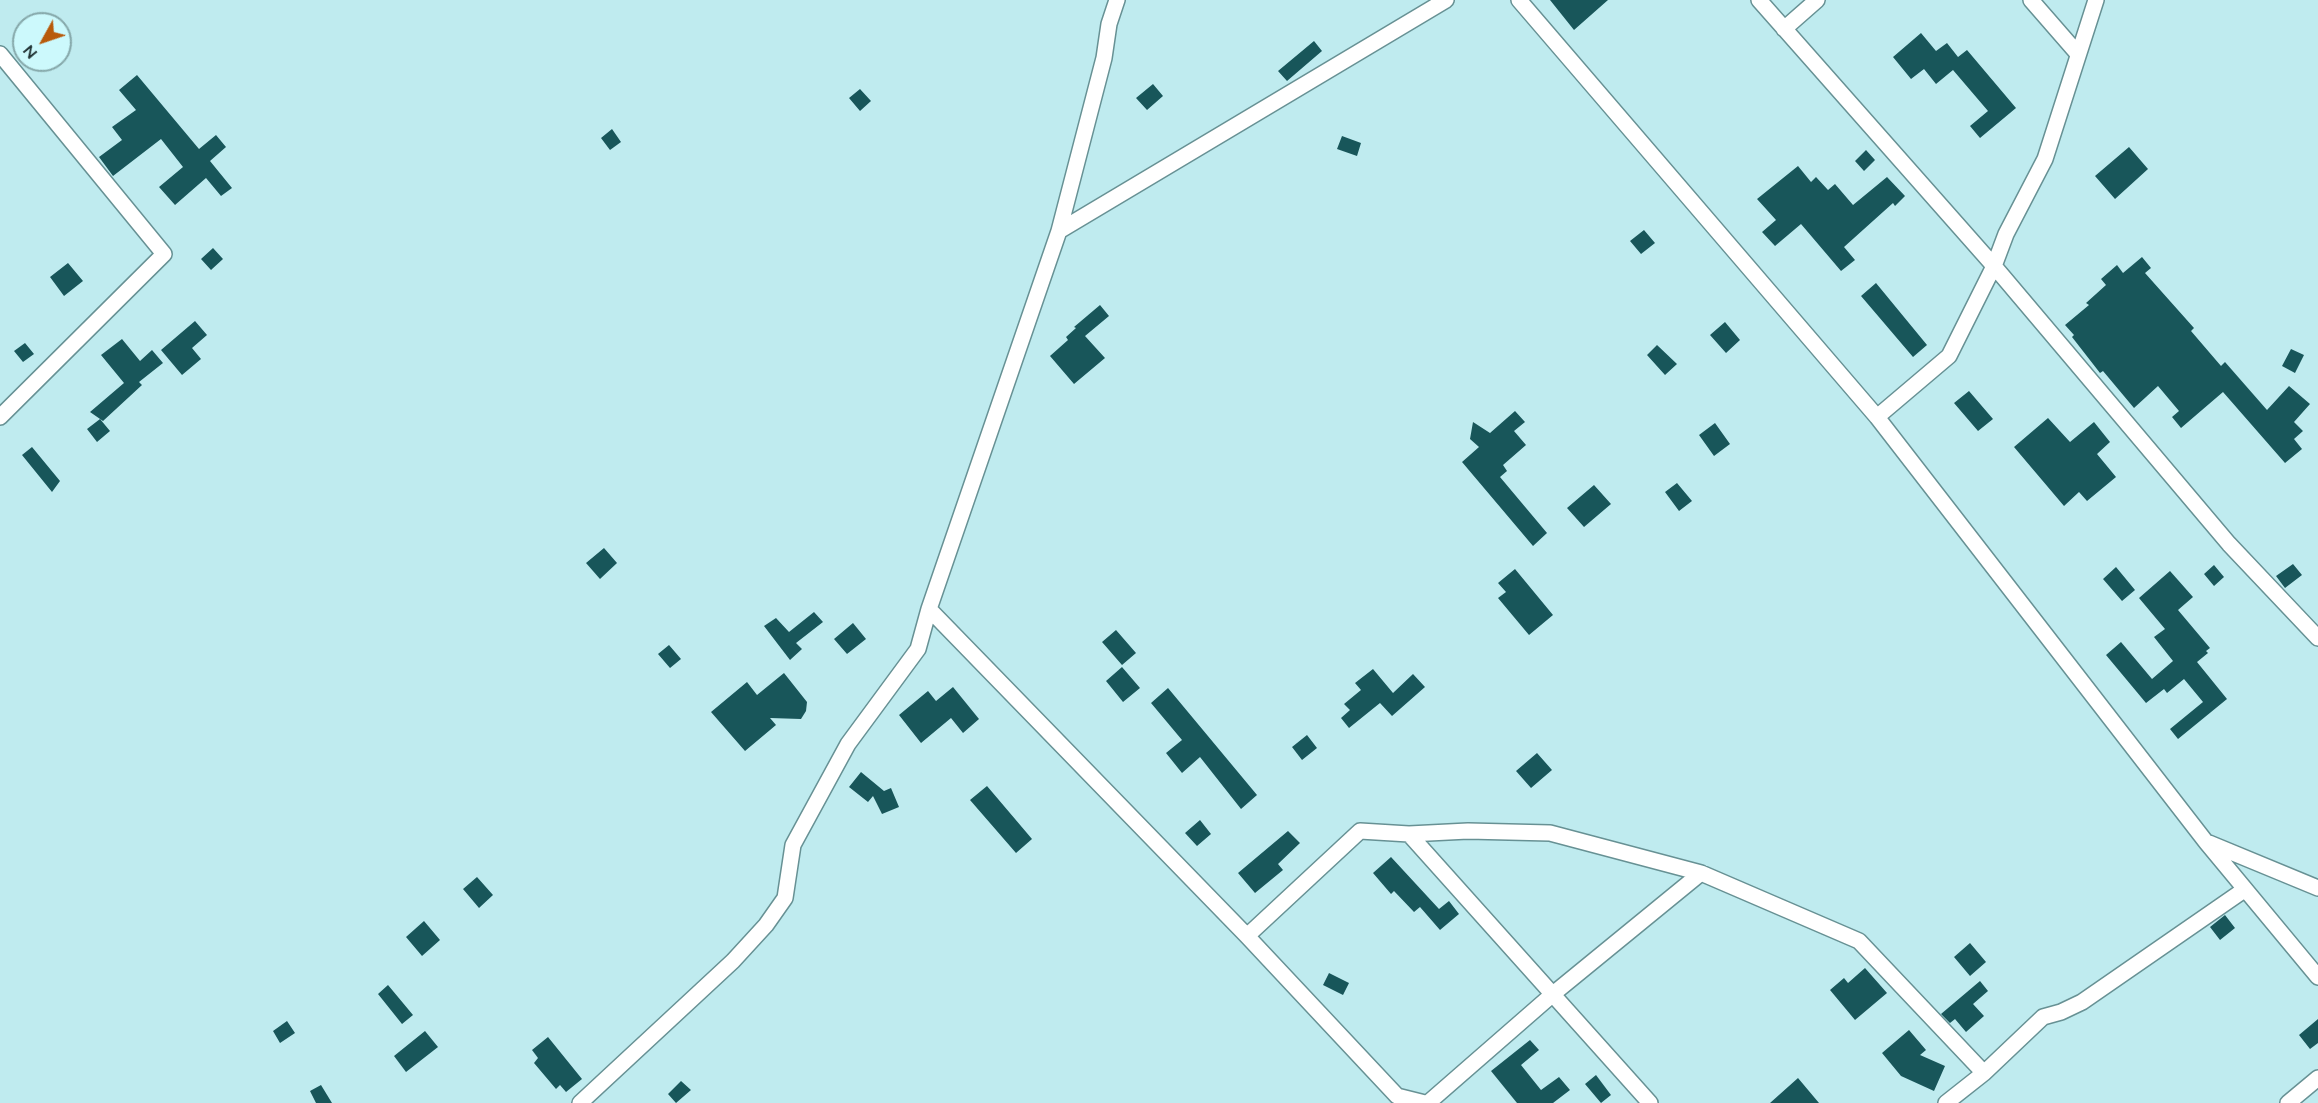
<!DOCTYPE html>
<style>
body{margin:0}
#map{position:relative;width:2318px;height:1103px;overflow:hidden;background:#bfebef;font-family:Mulish,sans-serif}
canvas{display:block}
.north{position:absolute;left:12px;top:12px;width:60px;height:60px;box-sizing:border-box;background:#ccf9fc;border:2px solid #85a7a9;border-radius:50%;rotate:230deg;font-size:16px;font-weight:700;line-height:24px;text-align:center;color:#1b2c2d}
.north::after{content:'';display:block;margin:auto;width:21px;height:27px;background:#b85a0b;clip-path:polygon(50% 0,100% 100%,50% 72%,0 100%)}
</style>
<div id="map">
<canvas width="2318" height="1103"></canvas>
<div class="north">N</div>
</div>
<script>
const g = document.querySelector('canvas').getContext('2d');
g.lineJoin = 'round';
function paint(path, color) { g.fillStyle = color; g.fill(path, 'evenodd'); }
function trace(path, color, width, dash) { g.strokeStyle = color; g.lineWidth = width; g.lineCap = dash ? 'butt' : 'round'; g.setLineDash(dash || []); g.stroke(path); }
const building = new Path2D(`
 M1550,0H1608L1574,30Z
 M1921,33L1936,51L1947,43L1958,57L1967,50L2016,108L1980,138L1970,126L1988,111L1953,70L1936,84L1924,69L1911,79L1893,57Z
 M1314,41L1322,51L1287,81L1278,71Z
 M137,75L199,149L216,135L226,147L210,161L232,188L221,196L206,178L175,205L159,187L183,167L161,139L113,176L99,157L122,140L112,127L136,110L119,90Z
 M1153,84L1163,96L1147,110L1136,98Z
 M860,89L871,101L860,111L849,98Z
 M612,129L621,142L610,150L601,138Z
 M1342,136L1361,143L1357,156L1337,149Z
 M2129,147L2148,169L2115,199L2095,176Z
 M1866,150L1875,160L1864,171L1855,161Z
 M1798,166L1811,182L1816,177L1828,190L1835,184L1853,205L1887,177L1905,196L1895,206L1893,203L1844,247L1855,260L1841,271L1801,224L1775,246L1762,232L1776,220L1757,199Z
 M1644,230L1655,243L1641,254L1630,241Z
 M213,248L223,259L211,270L201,259Z
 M2142,257L2151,268L2145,273L2194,328L2191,331L2221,366L2225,362L2267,410L2289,386L2310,404L2294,422L2303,431L2294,439L2302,449L2285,463L2223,392L2181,428L2172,417L2179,411L2158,386L2134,408L2103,371L2100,373L2072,337L2074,335L2065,325L2089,305L2086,303L2106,285L2101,279L2117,265L2123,273Z
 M68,263L83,281L64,296L50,277Z
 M1876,283L1927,345L1913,357L1861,296Z
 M1100,305L1109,316L1085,336L1105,358L1074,384L1050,356L1068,340L1066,337L1076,328L1074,327Z
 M195,321L207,335L192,348L201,359L182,375L161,350Z
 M1725,322L1740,340L1726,353L1710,335Z
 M122,339L140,361L152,350L163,363L139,382L142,385L103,421L90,412L124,383L101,355Z
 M25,343L34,354L23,362L14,351Z
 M1657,345L1677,364L1665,375L1647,355Z
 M2291,349L2304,355L2295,373L2282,366Z
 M1969,391L1993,419L1978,431L1954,403Z
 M1515,411L1525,422L1514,431L1526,445L1503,465L1507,471L1500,477L1547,533L1533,546L1462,462L1479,447L1470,439L1473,422L1490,433Z
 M2048,418L2070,442L2094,422L2110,442L2097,454L2116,477L2087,501L2079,492L2064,506L2014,447Z
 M100,419L110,431L97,442L87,429Z
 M1715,423L1730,444L1714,456L1699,435Z
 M32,447L60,481L52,492L22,455Z
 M1677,483L1692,501L1679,511L1665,492Z
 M1594,485L1611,504L1584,527L1567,508Z
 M604,548L617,563L600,579L586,563Z
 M2293,564L2302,575L2285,588L2276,576Z
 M2214,565L2224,577L2214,586L2204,574Z
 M2116,567L2135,590L2122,601L2103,579Z
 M1515,569L1553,615L1529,635L1498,598L1506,592L1498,583Z
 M2170,571L2193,597L2178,610L2210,648L2206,651L2208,653L2197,662L2227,699L2178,739L2170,729L2203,702L2184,679L2167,693L2164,689L2146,703L2106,655L2121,642L2152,679L2173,661L2154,637L2165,629L2139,598Z
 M814,612L823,622L796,643L802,649L790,660L764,626L776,618L789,632Z
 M853,623L866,639L847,654L834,639Z
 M1116,630L1136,653L1122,665L1102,642Z
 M669,645L681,659L670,668L658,654Z
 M1122,667L1140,688L1123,702L1106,681Z
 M1373,669L1393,693L1413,674L1425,687L1392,716L1380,703L1349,728L1341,718L1350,710L1344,704L1361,690L1355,683Z
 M784,673L807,702L806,711L801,719L770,718L776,725L745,751L711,712L747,682L757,695Z
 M953,687L979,719L963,733L951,718L921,743L899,715L928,691L936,701Z
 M1168,688L1257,795L1241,809L1200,757L1182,773L1166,753L1182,740L1151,703Z
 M1307,735L1317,748L1302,760L1292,747Z
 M1537,753L1552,770L1531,788L1516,771Z
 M861,772L884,791L891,788L899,807L882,814L873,796L868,802L849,787Z
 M987,786L1032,839L1016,853L970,800Z
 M1200,820L1211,834L1197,846L1185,833Z
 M1288,831L1300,843L1278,864L1283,870L1255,893L1238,873Z
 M1391,857L1439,909L1449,901L1459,914L1440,930L1420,907L1414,912L1394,891L1391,894L1373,873Z
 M477,877L493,895L479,908L463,889Z
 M2225,915L2235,928L2220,940L2210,927Z
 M424,921L440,940L422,956L406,937Z
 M1970,943L1986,962L1970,976L1954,957Z
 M1865,968L1887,993L1855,1020L1830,990L1844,978L1848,983Z
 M1329,973L1349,983L1343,995L1323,985Z
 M1980,981L1988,991L1973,1004L1984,1016L1966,1032L1955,1019L1950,1023L1941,1014Z
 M388,985L413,1015L402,1024L378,994Z
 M2318,1019V1043L2310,1049L2299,1035Z
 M287,1021L295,1033L280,1043L273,1031Z
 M1909,1030L1926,1050L1920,1055L1945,1066L1934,1091L1901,1076L1882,1053Z
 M425,1031L438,1047L406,1072L394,1056Z
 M548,1037L582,1079L566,1092L560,1085L556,1089L534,1063L538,1058L532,1050Z
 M1530,1040L1539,1050L1521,1065L1541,1090L1559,1077L1570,1090L1553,1103H1517L1491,1071Z
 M1596,1075L1611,1095L1601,1103L1585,1084Z
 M1798,1078L1819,1103H1770Z
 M681,1081L691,1090L676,1103L668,1094Z
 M321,1085L332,1103H316L310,1091Z`);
const minor = new Path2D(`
 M1519,0L1877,417L2206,842L2318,977
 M1759,0L1994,266L2229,544L2318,638
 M2031,0L2078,54
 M1784,29L1817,0
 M0,54L164,254L0,417
 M1059,231L1446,0
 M1877,417L1949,356L1994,266L2006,234L2045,159L2096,0
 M929,609L1247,936L1397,1096L1425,1103
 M1409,834L1650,1103
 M2209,843L2318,888
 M1247,936L1360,831L1409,834L1468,831L1550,833L1701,873L1859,941L1984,1073
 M580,1103L733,961L766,925L785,898L793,845L848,744L918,649L929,609L1059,231L1104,58L1109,24L1117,0
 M1428,1103L1553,994L1701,873
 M1946,1103L1984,1073L2043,1017L2061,1012L2082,1002L2244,890
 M2288,1103L2318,1078`);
paint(building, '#18565a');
trace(minor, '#679194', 18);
trace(minor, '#fff', 15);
</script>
